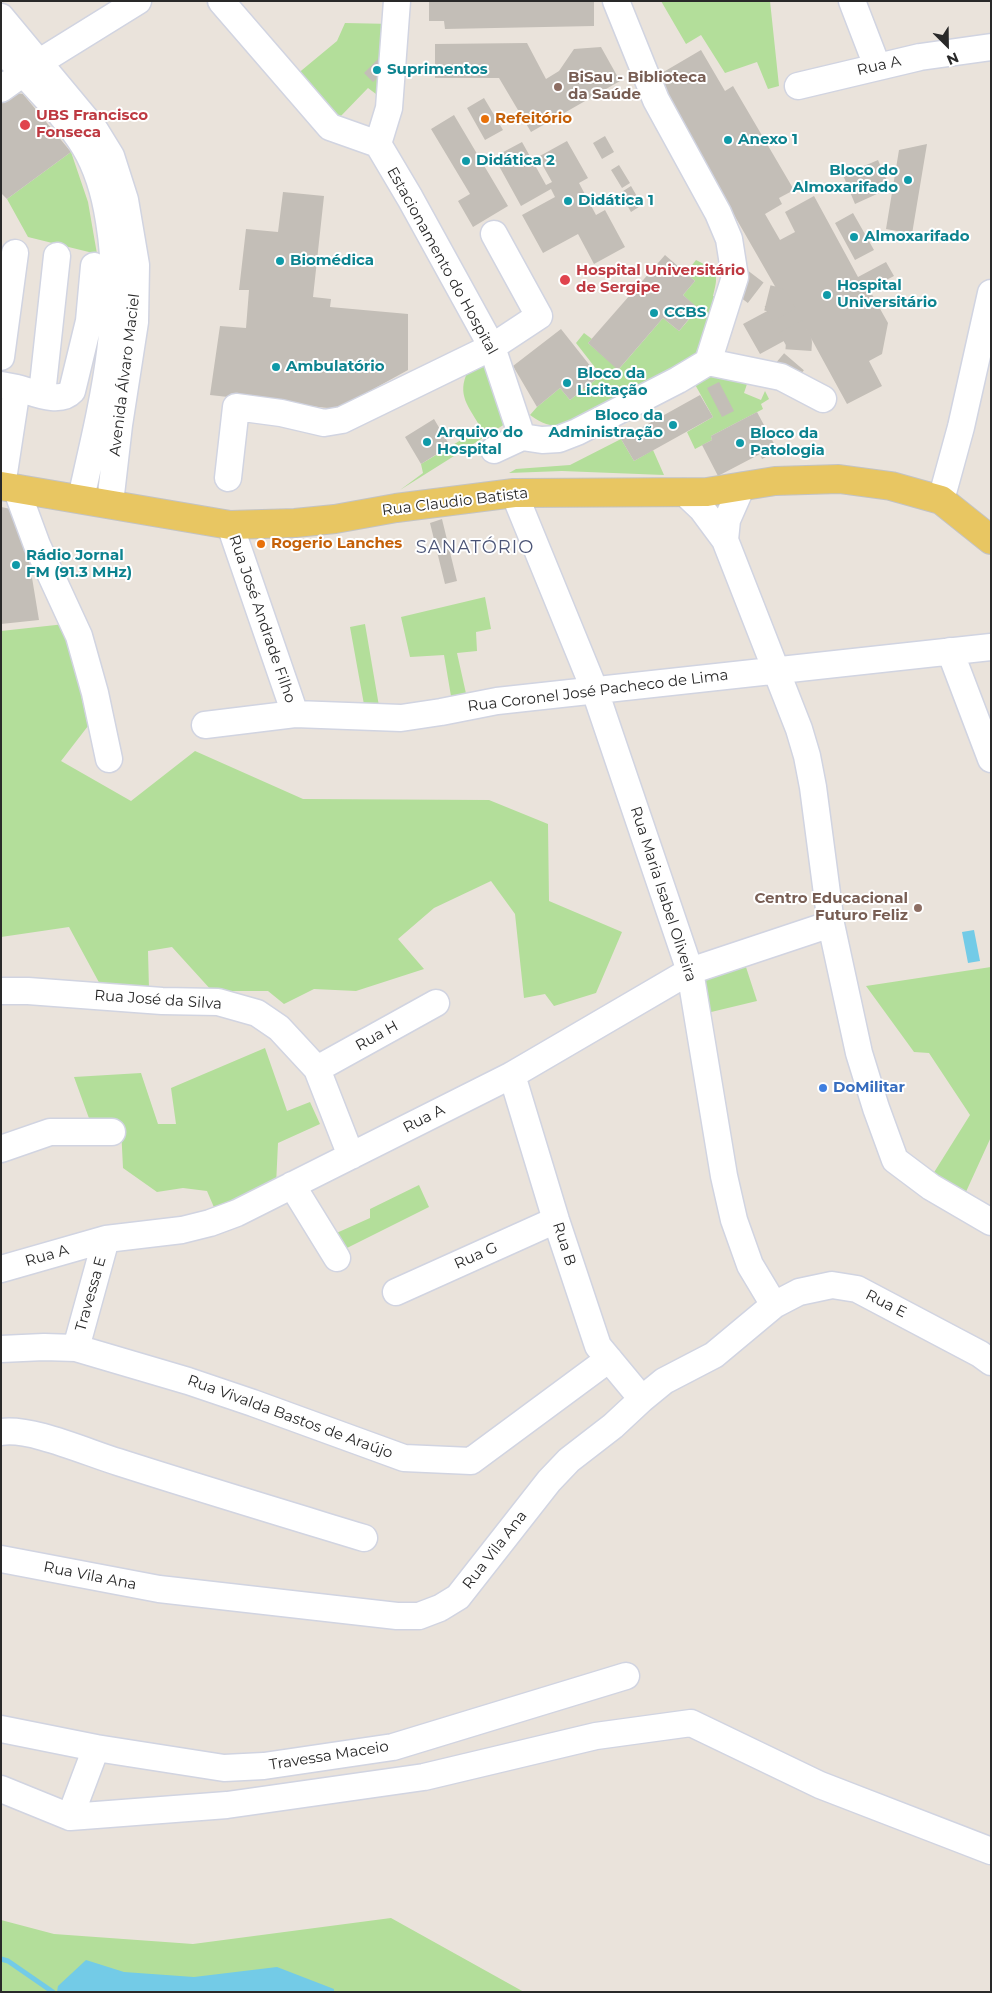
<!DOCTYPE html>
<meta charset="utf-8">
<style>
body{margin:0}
#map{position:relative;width:992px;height:1993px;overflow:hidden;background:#eae3db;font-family:Montserrat,sans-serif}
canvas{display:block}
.frame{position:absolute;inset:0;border:2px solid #292929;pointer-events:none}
.north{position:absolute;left:922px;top:20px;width:50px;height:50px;-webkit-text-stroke:4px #fff;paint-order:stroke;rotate:157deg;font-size:14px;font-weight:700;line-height:20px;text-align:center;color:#292929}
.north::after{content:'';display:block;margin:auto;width:18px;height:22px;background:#292929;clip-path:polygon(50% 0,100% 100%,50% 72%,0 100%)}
</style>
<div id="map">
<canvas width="992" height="1993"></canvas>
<div class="frame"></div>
<div class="north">N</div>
</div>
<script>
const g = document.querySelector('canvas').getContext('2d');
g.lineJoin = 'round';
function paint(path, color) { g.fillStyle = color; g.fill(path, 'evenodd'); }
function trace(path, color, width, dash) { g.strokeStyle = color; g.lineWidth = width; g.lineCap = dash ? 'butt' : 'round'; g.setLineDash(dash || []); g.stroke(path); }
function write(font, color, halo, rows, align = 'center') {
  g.font = font + ' Montserrat,sans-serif'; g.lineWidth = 4; g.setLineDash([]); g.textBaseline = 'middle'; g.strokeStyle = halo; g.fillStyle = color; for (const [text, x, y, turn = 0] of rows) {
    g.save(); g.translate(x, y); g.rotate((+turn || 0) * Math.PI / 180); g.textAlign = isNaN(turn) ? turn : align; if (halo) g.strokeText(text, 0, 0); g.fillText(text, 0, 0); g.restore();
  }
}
const green = new Path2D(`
 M661,1H770L779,86L768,89L757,62L725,73L701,35L686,44Z
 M345,23L393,24L389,76L376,94L368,88L339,118L296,75L337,41Z
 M71,152L88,202L97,254L28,237L7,199Z
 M696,260C718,271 719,273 713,296L720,298L699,354L564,426C550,426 542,424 530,415L537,407L560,388L570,400L599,377L597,370L576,343L584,333L592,339L588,343L619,369L663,318L679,331L698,309L683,295L695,281L686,273Z
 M480,366L485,367L505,424L400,490L423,473L421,464L481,428C469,407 456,395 468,371Z
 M705,374L748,381L744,393L761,400L765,391L769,399L761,404L763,409L711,436L712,440L695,449L687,432L713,417L692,379Z
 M621,439L634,461L653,450L664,475L562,471L509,473L516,469L570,465Z
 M485,597L491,629L476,632L477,651L457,653L467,698L452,702L444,655L410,657L401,617Z
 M65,624L88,726L61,761L131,801L195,751L303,799L489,800L548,824L549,901L622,932L596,993L554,1006L545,994L524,998L515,914L491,881L434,908L398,939L424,969L356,991L314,989L284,1004L268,991H212L172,947L148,951L149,989L102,988L69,927L1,937V631Z
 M365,624L380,712L365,710L350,627Z
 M745,964L757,1001L707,1013L701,981Z
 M991,967V1137L965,1194L933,1174L970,1115L929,1053L914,1052L866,986Z
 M265,1048L287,1111L310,1102L320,1124L278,1143L276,1185L216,1212L207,1191L183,1188L157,1192L123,1168L121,1127L90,1121L74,1077L141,1073L158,1124H176L171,1088Z
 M419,1185L429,1207L341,1251L332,1235L370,1218V1209Z
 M391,1918L524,1992H1V1920L54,1934L193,1944Z`);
const water = new Path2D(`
 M974,930L980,961L968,963L962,932Z
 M86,1960L124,1972L194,1977L277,1967L334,1989V1992H57L58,1986Z`);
const stream = new Path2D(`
 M1,1959L8,1961L53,1992`);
const building = new Path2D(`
 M594,1V26L445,29L444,21H429V2Z
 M527,43L546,79L559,71L574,49L601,47L620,81L531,132L499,78H435V44Z
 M701,50L725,91L733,86L794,190L779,198L782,204L765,214L780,240L795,232L785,212L814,196L858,277L886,262L894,276L869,289L888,323L882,354L869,361L882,386L847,404L806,329L760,354L743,324L784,302L655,77Z
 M380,57L389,67L373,82L364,73Z
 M9,92L23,94L71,152L7,199L1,193V98Z
 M484,98L503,130L485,140L467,108Z
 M454,115L508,206L473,227L458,201L470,194L431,129Z
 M605,136L614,152L602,159L593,143Z
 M567,141L588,178L579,183L596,215L605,210L625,247L594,264L578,234L543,253L522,215L555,197L551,189L521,206L494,157L522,142L546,185L552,182L538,157Z
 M927,144L912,234L886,229L899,150Z
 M878,160L890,188L855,204L843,175Z
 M619,165L630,183L622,188L611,170Z
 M631,186L642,205L631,212L620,193Z
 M283,192L324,196L313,297L331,299L330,307L408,314V370L337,409L210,395L220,326L246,328L249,290H239L246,229L278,232Z
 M853,213L874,250L855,260L835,223Z
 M665,255L695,281L683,295L698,308L679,331L663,318L618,370L588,343Z
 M561,329L599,377L570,400L560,388L537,407L513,366Z
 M719,382L734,411L722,417L707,388Z
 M700,395L713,417L634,461L621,439Z
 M757,412L778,451L762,459L760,454L718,476L702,445L712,440L711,436Z
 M434,419L450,446L421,464L405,437Z
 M1,507L21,511L39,620L1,624Z
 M442,519L457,581L445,584L430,523Z`);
const minorTunnel = new Path2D(`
 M735,277L760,296L776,300L799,342L798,357L781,377`);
const minor = new Path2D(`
 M221,1L330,127L378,144
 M852,1L877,66
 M1,17L95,130L111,156L125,200L136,265L135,322L119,425L110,503
 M1,48C28,81 62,110 84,146C98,169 105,195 109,221C125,318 102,405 81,498
 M38,63L138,1
 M798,86L920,57L991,47
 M1,89L22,74
 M378,144L410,198L492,347L522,437
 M378,144L389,108L397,1
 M1,357L15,253
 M708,362L781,377L823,399
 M1,385L17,388L2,486
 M17,388C33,392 59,405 72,391L89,321L94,266
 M42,394L57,256
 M494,450L522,437L542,440L559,439L577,432L678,380L708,362L735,277L729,239L718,213L656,100L616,1
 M228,478L236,407L281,413L324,423L342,420L492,347L539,316L494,234
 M16,488L37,545L79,636L95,693L109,759
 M684,492L702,509L725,540L799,729L807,756L813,787L831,924L859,1053L876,1108L895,1160L931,1187L991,1222
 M514,493L595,691L690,971L724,1176L734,1220L750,1265L774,1305
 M941,500L961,427L991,293
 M230,525L295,714
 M725,540L727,520L742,486
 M950,651L991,759
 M205,725L295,714L401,718L441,712L497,701L991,647
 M1,991H28L162,1001L218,1002L257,1013L279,1028L317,1069L351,1156
 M317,1069L436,1003
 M512,1075L556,1220L598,1346L642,1399
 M1,1149L50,1132H112
 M292,1185L337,1258
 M1,1269L106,1239L182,1230L210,1223L237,1213L512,1075L690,971L831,924
 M396,1292L556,1220
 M76,1348L106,1239
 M1,1349L44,1347L76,1348L188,1381L253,1403L404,1458L471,1461L609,1359
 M1,1432C30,1427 88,1453 118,1462C199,1488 282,1513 364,1538
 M1,1559L159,1589L397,1616H419L440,1608L458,1597L549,1481L569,1460L613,1426L642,1399L664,1381L714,1355L774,1305L799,1292L832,1285L857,1289L980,1354L991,1362
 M1,1729L96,1748
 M1,1789L70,1817L227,1805L424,1777L596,1736L691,1723L820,1785L991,1851
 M70,1817L96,1748L224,1768L264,1766L393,1747L626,1676`);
const major = new Path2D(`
 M1,486L230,525L295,523L335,519L396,508L514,493L707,492L775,481L839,479L891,486L941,500L991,540`);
const markers = [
 [377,70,5,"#0f9aa8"],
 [558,87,5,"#8d6e63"],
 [485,119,5,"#e8710a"],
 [25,125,6,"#e0444e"],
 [728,140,5,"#0f9aa8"],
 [466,161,5,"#0f9aa8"],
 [908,180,5,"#0f9aa8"],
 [568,201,5,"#0f9aa8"],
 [854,237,5,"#0f9aa8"],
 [280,261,5,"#0f9aa8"],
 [565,280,6,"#e0444e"],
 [827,295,5,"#0f9aa8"],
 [654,313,5,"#0f9aa8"],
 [276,367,5,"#0f9aa8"],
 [567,383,5,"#0f9aa8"],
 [673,425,5,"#0f9aa8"],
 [427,442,5,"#0f9aa8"],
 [740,443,5,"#0f9aa8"],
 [261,544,5,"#e8710a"],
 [16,565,5,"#0f9aa8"],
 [918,908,5,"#8d6e63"],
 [823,1088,5,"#3f7fe0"]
];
const streetNames = [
 ["Rua A",879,66,-13],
 ["Estacionamento do Hospital",442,261,61],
 ["Avenida Álvaro Maciel",125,375,-83],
 ["Rua Claudio Batista",455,502,-7],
 ["Rua José Andrade Filho",262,619,71],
 ["Rua Coronel José Pacheco de Lima",598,691,-7],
 ["Rua Maria Isabel Oliveira",663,894,72],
 ["Rua José da Silva",158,1000,4],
 ["Rua H",377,1036,-29],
 ["Rua A",424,1119,-27],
 ["Rua B",564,1244,72],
 ["Rua A",47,1256,-16],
 ["Rua G",476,1256,-24],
 ["Travessa E",91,1294,-74],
 ["Rua E",886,1304,27],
 ["Rua Vivalda Bastos de Araújo",290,1417,20],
 ["Rua Vila Ana",495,1550,-52],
 ["Rua Vila Ana",90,1576,11],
 ["Travessa Maceio",329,1756,-9]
];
const cultureNames = [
 ["Suprimentos",387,70],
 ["Anexo 1",738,140],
 ["Didática 2",476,161],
 ["Bloco do",898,171,"right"],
 ["Almoxarifado",898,188,"right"],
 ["Didática 1",578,201],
 ["Almoxarifado",864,237],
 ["Biomédica",290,261],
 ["Hospital",837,286],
 ["Universitário",837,303],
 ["CCBS",664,313],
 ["Ambulatório",286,367],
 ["Bloco da",577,374],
 ["Licitação",577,391],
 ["Bloco da",663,416,"right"],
 ["Administração",663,433,"right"],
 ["Arquivo do",437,433],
 ["Hospital",437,450],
 ["Bloco da",750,434],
 ["Patologia",750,451],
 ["Rádio Jornal",26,556],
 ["FM (91.3 MHz)",26,573]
];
const educationNames = [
 ["BiSau - Biblioteca",568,78],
 ["da Saúde",568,95],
 ["Centro Educacional",908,899,"right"],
 ["Futuro Feliz",908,916,"right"]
];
const healthNames = [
 ["UBS Francisco",36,116],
 ["Fonseca",36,133],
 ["Hospital Universitário",576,271],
 ["de Sergipe",576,288]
];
const foodNames = [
 ["Refeitório",495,119],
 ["Rogerio Lanches",271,544]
];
const shopNames = [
 ["DoMilitar",833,1088]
];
const quarterNames = [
 ["SANATÓRIO",475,548]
];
paint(green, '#b3de9a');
paint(water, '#73cbe7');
trace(stream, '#73cbe7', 5);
paint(building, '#c3beb7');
trace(minorTunnel, '#c3beb7', 26, [26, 13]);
trace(minor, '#d1d4e1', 29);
trace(major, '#c3c3c3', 30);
trace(minor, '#fff', 26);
trace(major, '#e8c662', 28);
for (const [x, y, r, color] of markers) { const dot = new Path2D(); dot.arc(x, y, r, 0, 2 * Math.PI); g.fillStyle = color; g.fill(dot); trace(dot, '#fff', 2); }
write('15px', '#292929', '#fff', streetNames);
write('bold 15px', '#0d838f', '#fff', cultureNames, 'left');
write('bold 15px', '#785e54', '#fff', educationNames, 'left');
write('bold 15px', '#be3a42', '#fff', healthNames, 'left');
write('bold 15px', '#c56008', '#fff', foodNames, 'left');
write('bold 15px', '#366cbe', '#fff', shopNames, 'left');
g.letterSpacing = '1px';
write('18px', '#4c5577', '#fff', quarterNames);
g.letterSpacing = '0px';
</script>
